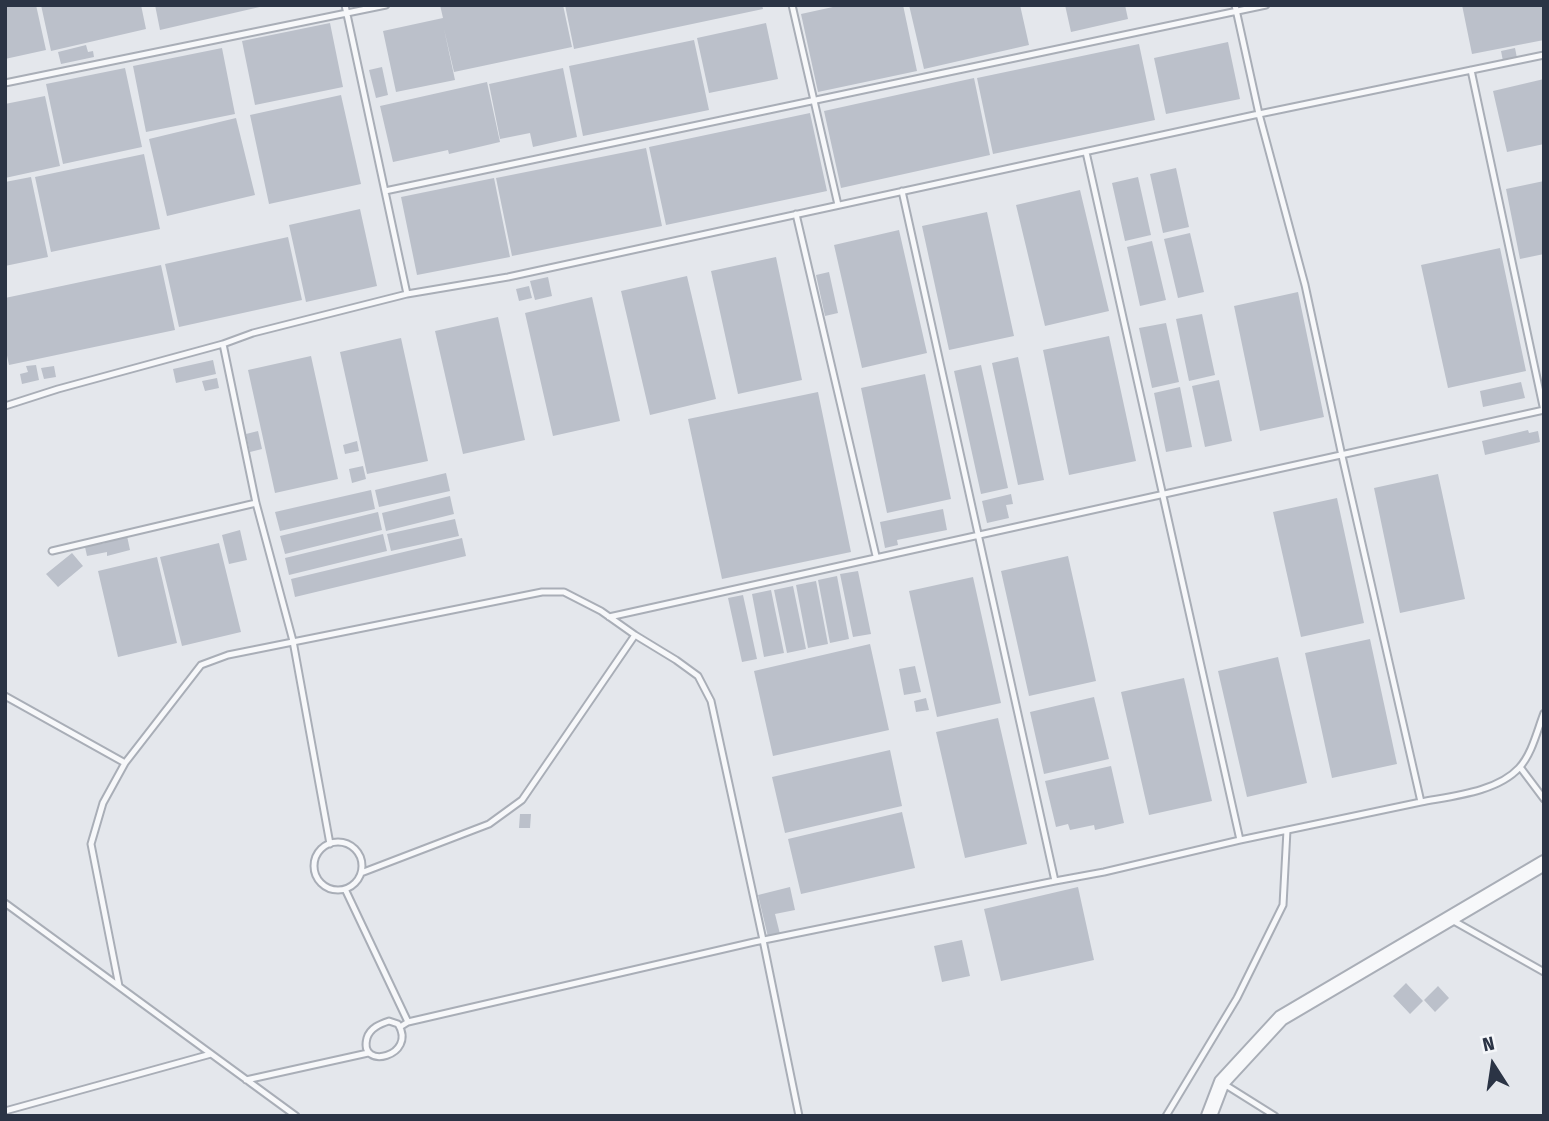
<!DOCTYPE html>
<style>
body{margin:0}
#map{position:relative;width:1549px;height:1121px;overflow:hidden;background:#e4e7ec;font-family:"Fira Sans Condensed",sans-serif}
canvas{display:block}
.frame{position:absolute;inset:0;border:7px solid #2b3445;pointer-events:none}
.north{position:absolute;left:1458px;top:1030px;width:70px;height:70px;-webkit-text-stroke:5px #f4f6f9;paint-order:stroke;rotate:348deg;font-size:19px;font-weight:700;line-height:28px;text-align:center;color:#2b3445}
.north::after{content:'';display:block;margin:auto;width:24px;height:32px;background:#2b3445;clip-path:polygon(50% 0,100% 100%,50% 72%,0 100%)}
</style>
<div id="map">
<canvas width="1549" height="1121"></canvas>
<div class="frame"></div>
<div class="north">N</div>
</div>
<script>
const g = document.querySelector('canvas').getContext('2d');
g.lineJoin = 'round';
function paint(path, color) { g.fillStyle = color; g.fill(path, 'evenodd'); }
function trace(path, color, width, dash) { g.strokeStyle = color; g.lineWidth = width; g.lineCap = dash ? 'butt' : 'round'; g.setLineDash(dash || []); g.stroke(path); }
const building = new Path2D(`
 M5,5H36L46,50L5,59Z
 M41,5H141L146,29L51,51Z
 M155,5H264V6L160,30Z
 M440,5H563L572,47L454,72L444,29L455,80L396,92L383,31L443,18Z
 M565,5H762L763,9L574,49Z
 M842,5H903L917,71L818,92L801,14Z
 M909,5H1020L1029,45L924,69Z
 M1065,5H1125L1128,19L1071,32Z
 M1462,5H1544V40L1472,54Z
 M330,23L343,87L255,105L242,41Z
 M766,23L778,79L709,93L697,38Z
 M694,40L709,110L583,136L569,66Z
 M1228,42L1240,99L1166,114L1154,58Z
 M1139,44L1155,120L993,154L977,78Z
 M86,45L88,52L93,51L94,57L61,64L58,52Z
 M222,48L235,114L146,132L133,66Z
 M1515,48L1517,58L1503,61L1501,51Z
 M382,67L388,95L376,98L369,70Z
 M125,68L142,147L63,164L46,84Z
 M563,68L577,137L533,147L530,133L500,139L489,84Z
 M974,78L990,155L841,188L824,111Z
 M1544,79V144L1507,152L1493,91Z
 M487,82L500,142L449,154L448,150L393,162L380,106Z
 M341,95L361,184L269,204L250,115Z
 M45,96L60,166L5,178V104Z
 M810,113L827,191L666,225L649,147Z
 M236,118L255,195L167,216L149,139Z
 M646,148L662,226L512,256L496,178Z
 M144,154L160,229L51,252L35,177Z
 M1176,168L1189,227L1163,233L1150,174Z
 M31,177L48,257L5,266V182Z
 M1138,177L1151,235L1125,241L1112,183Z
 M494,178L510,257L417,275L401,197Z
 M1544,181V254L1520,259L1506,189Z
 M1080,190L1109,311L1045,326L1016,205Z
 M360,209L377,286L306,302L289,225Z
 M987,212L1014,336L949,350L922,226Z
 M899,230L927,353L862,368L834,245Z
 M1190,233L1204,292L1178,298L1164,239Z
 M288,237L302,300L179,327L165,264Z
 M1152,241L1166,300L1140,306L1127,247Z
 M1500,248L1526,371L1448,388L1421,265Z
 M776,257L802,380L738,394L711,271Z
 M161,265L175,330L9,365L5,346V298Z
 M829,272L838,313L825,316L816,275Z
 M687,276L716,399L650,415L621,291Z
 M548,277L552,296L535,300L530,281Z
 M529,286L532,298L519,301L516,289Z
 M1298,292L1324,417L1260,431L1234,306Z
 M592,297L620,421L553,436L525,313Z
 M1202,314L1215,375L1189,381L1176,319Z
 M498,317L525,440L463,454L435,331Z
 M1166,323L1179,382L1152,388L1139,328Z
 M1109,336L1136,461L1069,475L1043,350Z
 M401,338L428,461L367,474L340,352Z
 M311,356L338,479L275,493L248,370Z
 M1018,357L1044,480L1018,485L992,363Z
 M213,360L216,374L176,383L173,369Z
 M36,365L39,380L22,384L20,374L28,372L26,366Z
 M981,365L1008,488L981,494L954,371Z
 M54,366L56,377L44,379L41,368Z
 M925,374L951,499L887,513L861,388Z
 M217,378L219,388L205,391L202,381Z
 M1219,380L1232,441L1205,447L1192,386Z
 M1521,382L1525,398L1483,407L1480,391Z
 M1180,387L1192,447L1166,452L1154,393Z
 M818,392L851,552L722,579L688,419Z
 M1528,430L1529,433L1538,431L1540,442L1485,455L1482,441Z
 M258,431L262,449L250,452L246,434Z
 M357,441L359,451L345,454L343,445Z
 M363,466L366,479L352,483L349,469Z
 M446,473L450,491L379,507L375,490Z
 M1438,474L1465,599L1400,613L1374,488Z
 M371,490L375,509L280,531L275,512Z
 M1011,494L1013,504L1006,505L1009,518L987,523L982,501Z
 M450,496L454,514L386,531L382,513Z
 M1337,498L1364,623L1301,637L1273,512Z
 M943,509L947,530L897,540L898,545L885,548L880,522Z
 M378,512L382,530L285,554L280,536Z
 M455,519L459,536L391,551L387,534Z
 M240,530L247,560L229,564L222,535Z
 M383,534L387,551L289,575L285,558Z
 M127,536L130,550L107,556V552L87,556L85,547L91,545L90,543L100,541L101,544L105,543L104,541Z
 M462,538L466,556L295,597L291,579Z
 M219,543L241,632L182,646L160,557Z
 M72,553L83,566L58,587L46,574Z
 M1068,556L1096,681L1029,696L1001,571Z
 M157,557L177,643L118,657L98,571Z
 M858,571L871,634L853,637L840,574Z
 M837,576L849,639L830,643L818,580Z
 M973,577L1001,703L937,717L909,591Z
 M816,581L828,644L808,648L796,585Z
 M793,586L806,649L787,653L774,590Z
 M771,590L784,653L764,657L752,594Z
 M743,595L757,659L742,662L728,598Z
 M1370,639L1397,764L1332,778L1305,653Z
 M870,644L889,730L773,756L754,671Z
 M1278,657L1307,783L1247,797L1218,671Z
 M915,666L921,692L904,695L899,669Z
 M1184,678L1212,801L1149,815L1121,692Z
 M1094,697L1109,759L1044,774L1030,712Z
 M926,698L929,710L916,712L914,701Z
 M998,718L1027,844L965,858L936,732Z
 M890,750L902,806L785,833L772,777Z
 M1111,766L1124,823L1095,830L1094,825L1070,830L1068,824L1056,827L1045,781Z
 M902,812L915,868L801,894L788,839Z
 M520,814H531L530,828H519Z
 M790,887L795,910L775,914L780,934L768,937L758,895Z
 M1078,887L1094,960L1001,981L984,909Z
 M962,940L970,976L942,982L934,946Z
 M1406,983L1423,1001L1410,1014L1393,996Z
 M1438,986L1449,998L1435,1012L1424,1000Z`);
const service = new Path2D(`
 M345,5L407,294
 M792,5L838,205
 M1235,5L1259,114L1305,285L1342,456L1421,802C1452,796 1497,792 1519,768C1532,754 1537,731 1544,713
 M1471,70L1544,411
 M5,83L386,5
 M1086,152L1240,840
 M385,191L1266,5
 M902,191L1055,881L1104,872L1240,840L1421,802
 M796,214L876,556
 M223,344L253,333L407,294L508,277L1259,114L1544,55
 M5,406L58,389L223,344L256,503L293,641L330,844
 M52,551L256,503
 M609,617C920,546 1233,481 1544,410
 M5,696L125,763
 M1520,767L1544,799
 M314 866a24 24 0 1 1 48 0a24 24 0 1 1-48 0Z
 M361,873L489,824L522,800L635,635
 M345,889L408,1022
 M5,903L296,1116
 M1452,920L1544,972
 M119,986L91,844L103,803L125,763L201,665L228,655L542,592H564L601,611L635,635L676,660L698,676L711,701L763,940L799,1116
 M389,1021L398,1024C418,1056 358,1071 367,1038C370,1028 380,1024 389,1021Z
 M400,1027L408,1022L754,942L1055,881
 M246,1080L368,1053
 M1224,1084L1275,1116
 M5,1111L211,1054
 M1166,1116L1237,998L1283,905L1287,830`);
const tertiary = new Path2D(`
 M1209,1116L1222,1082L1281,1018L1544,863`);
paint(building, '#bbc0ca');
trace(service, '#a9aeb7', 9);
trace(tertiary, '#a9aeb7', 18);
trace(service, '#f7f8fa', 5);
trace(tertiary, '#f7f8fa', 14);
</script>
